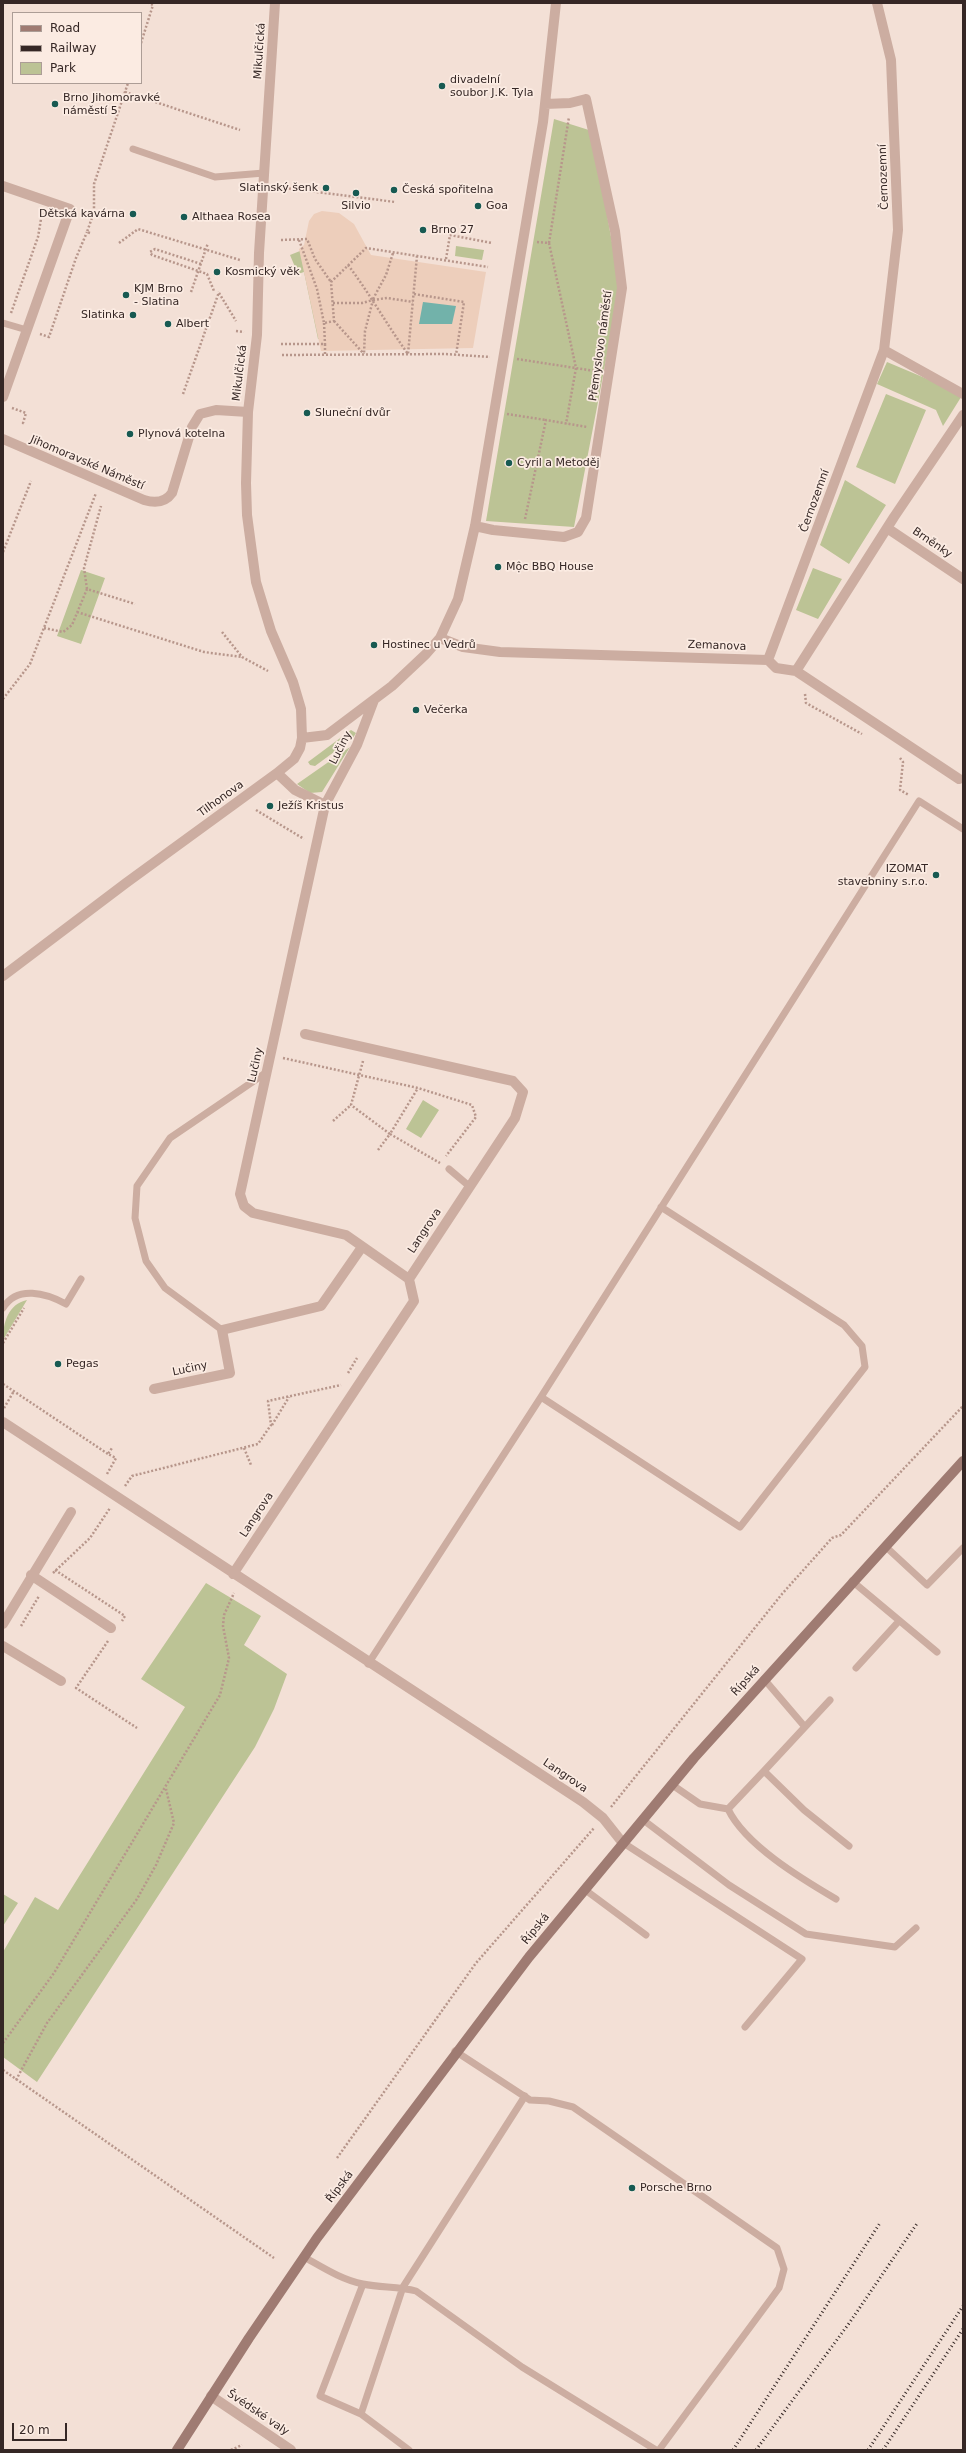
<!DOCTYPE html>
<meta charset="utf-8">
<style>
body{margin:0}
#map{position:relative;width:966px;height:2453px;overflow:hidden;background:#f3e0d6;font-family:"DejaVu Sans",sans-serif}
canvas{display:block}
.frame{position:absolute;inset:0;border:4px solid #352725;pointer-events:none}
.legend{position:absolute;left:12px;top:12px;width:130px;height:72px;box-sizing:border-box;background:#fbebe2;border:1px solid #ac9d96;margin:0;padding:5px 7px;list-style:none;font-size:12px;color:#352725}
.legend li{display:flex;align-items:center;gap:8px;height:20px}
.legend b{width:20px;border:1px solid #ac9d96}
.scale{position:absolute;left:12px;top:2423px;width:55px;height:18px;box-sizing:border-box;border:2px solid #352725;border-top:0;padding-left:5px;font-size:12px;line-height:14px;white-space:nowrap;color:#352725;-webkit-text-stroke:3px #fbebe2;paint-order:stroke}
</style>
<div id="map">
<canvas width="966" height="2453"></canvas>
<div class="frame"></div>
<ul class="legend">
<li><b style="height:5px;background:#9f7b72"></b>Road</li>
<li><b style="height:5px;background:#352725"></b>Railway</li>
<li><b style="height:11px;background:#bcc395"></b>Park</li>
</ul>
<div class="scale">20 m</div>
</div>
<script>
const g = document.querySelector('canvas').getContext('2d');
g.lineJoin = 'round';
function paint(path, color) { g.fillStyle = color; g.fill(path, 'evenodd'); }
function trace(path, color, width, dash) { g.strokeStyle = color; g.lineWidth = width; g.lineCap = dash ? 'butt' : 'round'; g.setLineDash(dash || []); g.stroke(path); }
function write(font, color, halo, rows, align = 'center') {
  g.font = font + ' "DejaVu Sans",sans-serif'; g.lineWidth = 3.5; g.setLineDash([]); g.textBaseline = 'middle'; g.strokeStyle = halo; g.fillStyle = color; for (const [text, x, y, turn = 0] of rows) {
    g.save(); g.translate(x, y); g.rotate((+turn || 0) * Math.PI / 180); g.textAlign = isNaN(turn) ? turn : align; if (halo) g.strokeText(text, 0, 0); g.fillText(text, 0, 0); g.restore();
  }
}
const green = new Path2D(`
 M554,119L592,131L620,287L574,527L486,521Z
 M456,246L484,250L482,260L455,256Z
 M300,251L322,339H318L304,272L298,274L290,255Z
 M887,362L963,394L943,426L936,410L877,384Z
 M886,394L926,410L895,484L856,467Z
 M845,480L886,505L849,564L820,545Z
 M813,568L842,579L818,619L796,610Z
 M81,570L105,578L81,644L57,636Z
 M351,730L356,733L353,738L315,766L310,765L308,762Z
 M350,747L322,792L310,793L297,784Z
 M423,1100L439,1110L421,1138L406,1129Z
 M27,1300L3,1340C3,1323 8,1304 27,1300Z
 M206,1583L261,1616L244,1645L287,1674L274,1709L255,1747L37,2082L3,2057V1952L35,1897L58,1910L185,1707L141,1679Z
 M3,1894L18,1903L3,1926Z`);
const plaza = new Path2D(`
 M322,211L339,213L354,224L371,255L486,272L473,348L321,351L299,249L304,245L309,221L314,214Z`);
const water = new Path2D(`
 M423,302L456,306L452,324H419Z`);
const path = new Path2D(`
 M141,43L153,5L149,3
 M125,92L240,130
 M277,187L395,202
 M90,233L87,232L94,212V184L128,83
 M281,240L307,239L315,259L331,282
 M299,240L317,289L324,323L334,321L331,282L366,248L488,267
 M537,242L549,243L576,368L566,424
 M119,243L138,229L240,260
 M549,243L569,117
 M446,259L450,235L492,243
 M201,264L155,249L150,252L152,255L207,274L214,291
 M348,265C370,294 387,325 408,354L417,256
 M219,293L236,321
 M414,294L464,302L456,355
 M373,299L386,275L393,253
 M373,300L387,298L413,302
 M333,303H362L373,300L365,331L364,354
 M11,313L38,237L42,213
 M334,321L364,354
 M324,323L325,344
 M236,331L244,332
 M40,334L49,337L76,258L87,232
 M281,344H325V354
 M282,355L445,354L490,357
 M517,359L595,371
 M183,394L219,292
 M12,408L26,413L23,423H25
 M507,414L546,420
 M525,519L546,420L587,427
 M3,552L31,481
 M87,589L84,568L101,506
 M77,612L204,652L242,657
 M44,628L63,632L72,625L87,589L135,604
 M222,632L242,657L268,671
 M805,694L806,703L862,734
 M3,699L30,664L96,493
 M900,758L903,762L900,790L909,795
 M256,810L304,839
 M283,1058L418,1088L472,1105L476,1117L446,1156
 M363,1061L351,1105L390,1134L418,1088
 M333,1121L351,1105
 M378,1150L390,1134L440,1163
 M3,1343L24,1308
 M348,1373L357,1358
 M3,1384L108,1454
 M4,1408L14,1391
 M272,1425L289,1397
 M244,1448L251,1465
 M107,1474L116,1458L108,1454L112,1448
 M125,1486L132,1476L258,1444L271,1425L268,1401L341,1385
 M55,1570L125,1616L122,1621
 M53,1573L90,1538L110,1508
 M21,1626L39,1596
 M108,1641L76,1688L137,1728
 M611,1807L782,1594L832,1538L841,1535L963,1406
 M3,2043L54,1973L220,1695L229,1658L223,1626L224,1615L234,1593
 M3,2070L274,2258
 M16,2080L47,2023L137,1899L156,1865L174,1823L166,1789
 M337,2158L476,1963L594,1828
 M231,2450L242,2445`);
const lane = new Path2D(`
 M133,149L215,177L264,173
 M3,323L27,330
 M449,1169L469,1186
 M3,1308C17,1285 46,1293 66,1304L81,1279
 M222,1330L165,1288L146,1261L135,1218L137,1186L170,1138L267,1072
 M541,1397L740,1527L865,1367L862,1346L844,1325L661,1207
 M885,1546L927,1585L963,1548
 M852,1581L937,1652
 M368,1664L541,1397L919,801L963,829
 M856,1668L899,1621
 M764,1679L805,1727
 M764,1771L830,1700
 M671,1784L700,1804L728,1809L764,1771L804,1810L849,1846
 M728,1809C745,1845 802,1879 836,1899
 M642,1819L729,1885L806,1934L895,1947L916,1928
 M622,1842L802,1959L745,2027
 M584,1889L646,1935
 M455,2051L530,2100L549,2101L573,2107L777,2248L784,2269L779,2288L659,2450
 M304,2257C322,2267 342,2280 363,2284C381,2288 398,2286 416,2291L522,2367L656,2450
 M363,2284L320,2396L361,2414L403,2287L525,2096
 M361,2414L409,2450`);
const street = new Path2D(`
 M3,186L70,209L3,397
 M884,350L963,394
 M3,439L144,500C154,503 165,503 172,493L192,427L200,414L216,410L248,412
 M475,526L493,530L564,537L578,532L586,518L622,288L615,231L586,99L570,103L545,104
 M887,528L963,579
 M440,638L463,647L500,652L768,660L776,668L796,671L959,779
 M768,660L884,350L898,230L891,60L877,3
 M796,671L894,517L963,415
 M374,700L357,745L325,805L240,1194L244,1206L253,1213L346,1235L409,1279
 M302,738L327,735L392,686L426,654L440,638L458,599L475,526L543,122L556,3
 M277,773L295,790L325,805
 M3,976L126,883L277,773L294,759L300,748L302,738L301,709L293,682L271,631L256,582L247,515L246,483L248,412L257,335L259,253L275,3
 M154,1389L230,1373L222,1330L321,1306L362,1247
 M3,1422L583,1802L603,1818L622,1842
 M233,1574L414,1301L409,1279L515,1118L523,1092L513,1081L305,1034
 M31,1575L111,1628
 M3,1624L71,1512
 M3,1646L61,1681
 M211,2396L291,2450`);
const secondary = new Path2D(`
 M177,2450L249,2338L317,2238L529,1957L694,1758L963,1461`);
const rail = new Path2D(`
 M733,2450L880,2223
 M756,2450L850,2322L918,2222
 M868,2450L963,2306
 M883,2450L963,2329`);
const pathBridge = new Path2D(`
 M191,292L208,243`);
const markers = [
 [442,86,4,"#175a52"],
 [55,104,4,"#175a52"],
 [326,188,4,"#175a52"],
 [394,190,4,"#175a52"],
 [356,193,4,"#175a52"],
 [478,206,4,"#175a52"],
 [133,214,4,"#175a52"],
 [184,217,4,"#175a52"],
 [423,230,4,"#175a52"],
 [217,272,4,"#175a52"],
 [126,295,4,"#175a52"],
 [133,315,4,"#175a52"],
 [168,324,4,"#175a52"],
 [307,413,4,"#175a52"],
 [130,434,4,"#175a52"],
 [509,463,4,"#175a52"],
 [498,567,4,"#175a52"],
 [374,645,4,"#175a52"],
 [416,710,4,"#175a52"],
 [270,806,4,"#175a52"],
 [936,875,4,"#175a52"],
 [58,1364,4,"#175a52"],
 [632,2188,4,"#175a52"]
];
const streetNames = [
 ["Mikulčická",260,51,-86],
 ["Černozemní",884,177,-92],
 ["Přemyslovo náměstí",601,346,-82],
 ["Mikulčická",240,373,-83],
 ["Jihomoravské Náměstí",87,463,23],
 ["Černozemní",815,501,-70],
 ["Brněnky",932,543,34],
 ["Zemanova",717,646,2],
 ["Lučiny",341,748,-63],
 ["Tilhonova",221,799,-36],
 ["Lučiny",256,1065,-77],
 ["Langrova",425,1231,-57],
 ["Lučiny",190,1369,-12],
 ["Langrova",257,1515,-57],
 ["Řípská",746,1681,-48],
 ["Langrova",565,1776,34],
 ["Řípská",536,1929,-51],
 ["Řípská",340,2187,-53],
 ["Švédské valy",258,2413,34]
];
const poiNames = [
 ["divadelní",450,80],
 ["soubor J.K. Tyla",450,93],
 ["Brno Jihomoravké",63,98],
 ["náměstí 5",63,111],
 ["Slatinský šenk",318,188,"right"],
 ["Česká spořitelna",402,190],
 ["Silvio",356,206,"center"],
 ["Goa",486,206],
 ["Dětská kavárna",125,214,"right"],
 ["Althaea Rosea",192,217],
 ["Brno 27",431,230],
 ["Kosmický věk",225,272],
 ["KJM Brno",134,289],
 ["- Slatina",134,302],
 ["Slatinka",125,315,"right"],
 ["Albert",176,324],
 ["Sluneční dvůr",315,413],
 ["Plynová kotelna",138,434],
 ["Cyril a Metoděj",517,463],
 ["Mộc BBQ House",506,567],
 ["Hostinec u Vedrů",382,645],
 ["Večerka",424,710],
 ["Ježíš Kristus",278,806],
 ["IZOMAT",928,869,"right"],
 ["stavebniny s.r.o.",928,882,"right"],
 ["Pegas",66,1364],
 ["Porsche Brno",640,2188]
];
paint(green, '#bcc395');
paint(plaza, '#edcebb');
paint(water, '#72b2aa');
trace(path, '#b7968b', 2.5, [2, 2]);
trace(lane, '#ccada1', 7);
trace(street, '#ccada1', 10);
trace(secondary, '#9f7b72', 10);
trace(rail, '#352725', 3, [1, 3]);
trace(pathBridge, '#b7968b', 2.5, [2, 2]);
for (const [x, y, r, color] of markers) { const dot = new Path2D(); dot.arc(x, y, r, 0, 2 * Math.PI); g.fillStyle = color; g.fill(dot); trace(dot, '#fbebe2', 1.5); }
write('11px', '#352725', '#fbebe2', streetNames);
write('11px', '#352725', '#fbebe2', poiNames, 'left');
</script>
